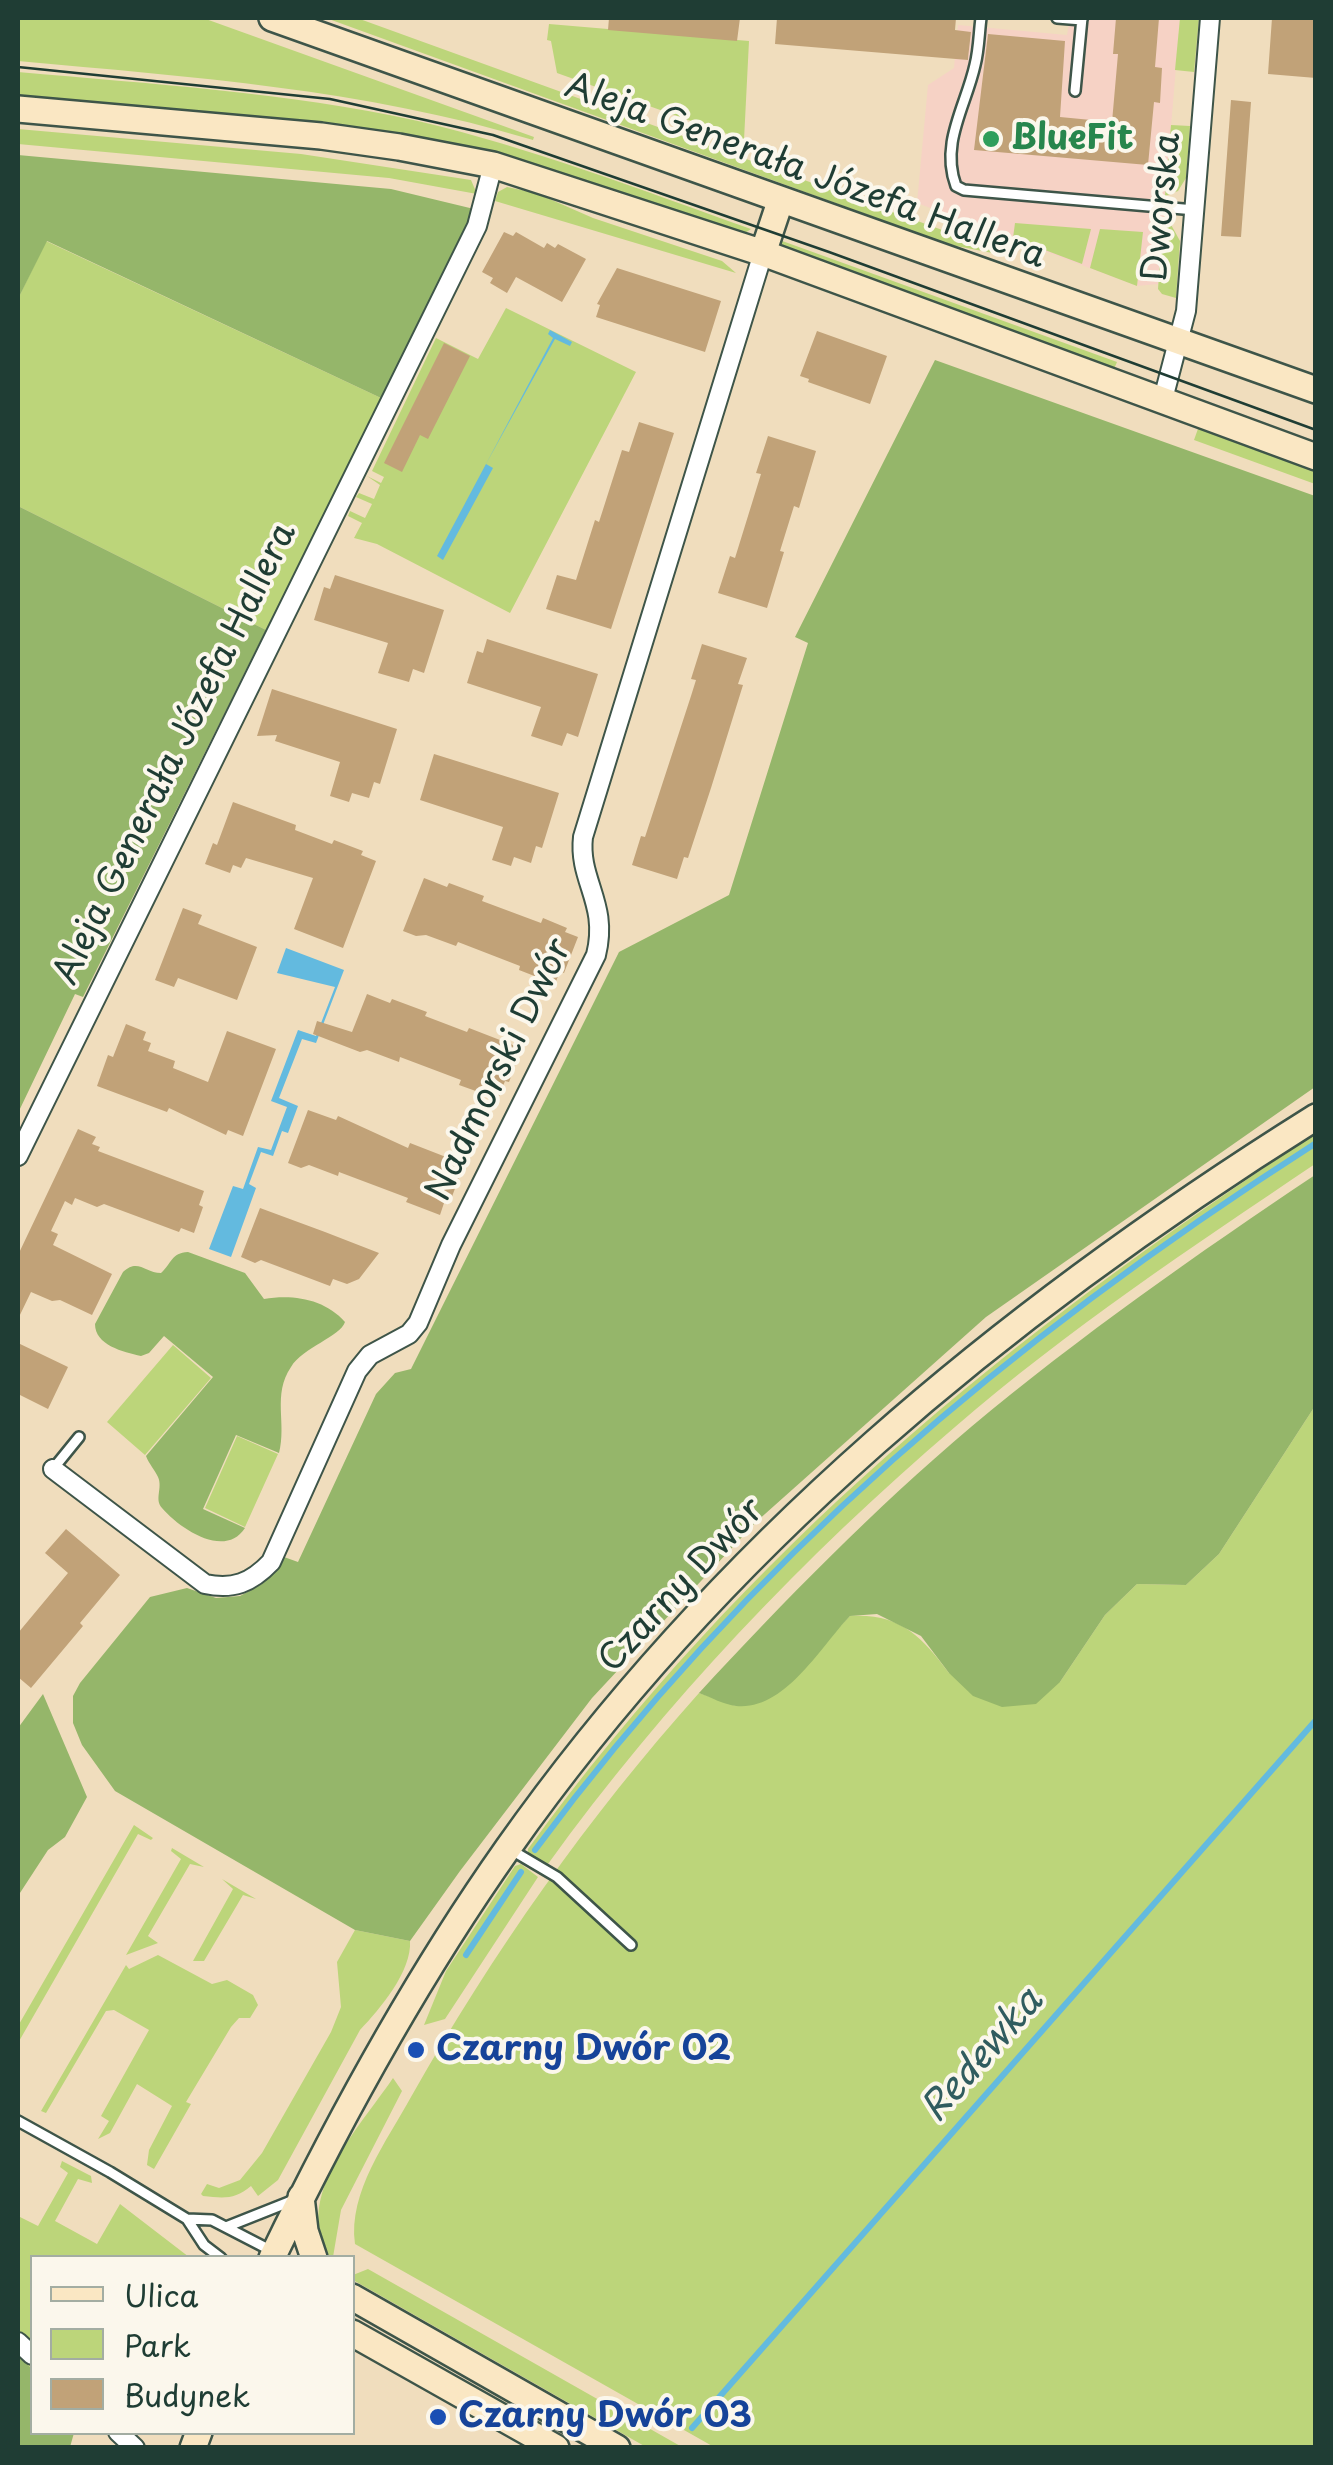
<!DOCTYPE html>
<meta charset="utf-8">
<style>
body{margin:0}
#map{position:relative;width:1333px;height:2465px;overflow:hidden;background:#f0ddbd;font-family:"Playpen Sans",sans-serif}
canvas{display:block}
.frame{position:absolute;inset:0;border:20px solid #1f3d34;pointer-events:none}
.legend{position:absolute;left:30px;top:2255px;width:325px;height:180px;box-sizing:border-box;background:#fbf7ec;border:2px solid #a3ada2;margin:0;padding:12px 18px;list-style:none;font-size:30px;color:#1f3d34}
.legend li{display:flex;align-items:center;gap:20px;height:50px}
.legend b{width:50px;border:2px solid #a3ada2}
</style>
<div id="map">
<canvas width="1333" height="2465"></canvas>
<div class="frame"></div>
<ul class="legend">
<li><b style="height:12px;background:#fae7c3"></b>Ulica</li>
<li><b style="height:28px;background:#bcd57a"></b>Park</li>
<li><b style="height:28px;background:#c1a278"></b>Budynek</li>
</ul>
</div>
<script>
const g = document.querySelector('canvas').getContext('2d');
g.lineJoin = 'round';
function paint(path, color) { g.fillStyle = color; g.fill(path, 'evenodd'); }
function trace(path, color, width, dash) { g.strokeStyle = color; g.lineWidth = width; g.lineCap = dash ? 'butt' : 'round'; g.setLineDash(dash || []); g.stroke(path); }
function write(font, color, halo, rows, align = 'center') {
  g.font = font + ' "Playpen Sans",sans-serif'; g.lineWidth = 8; g.setLineDash([]); g.textBaseline = 'middle'; g.strokeStyle = halo; g.fillStyle = color; for (const [text, x, y, turn = 0] of rows) {
    g.save(); g.translate(x, y); g.rotate((+turn || 0) * Math.PI / 180); g.textAlign = isNaN(turn) ? turn : align; if (halo) g.strokeText(text, 0, 0); g.fillText(text, 0, 0); g.restore();
  }
}
const built = new Path2D(`
 M1070,18H1180L1158,284L1137,286L917,203L928,85L954,68L958,25L1067,35Z`);
const green = new Path2D(`
 M18,18H203L534,137L533,140C364,89 192,77 18,61Z
 M326,18H357L1003,252V255L951,245Z
 M1180,18H1199L1194,72L1175,70Z
 M549,24L749,41L744,140L557,73L551,41L547,40Z
 M18,72C151,84 286,92 418,121C532,148 641,190 751,229L742,235L630,195L556,174L18,104Z
 M1171,125L1190,126L1186,178L1178,191L1165,196Z
 M18,129L301,154L471,180L477,194L389,178L18,144Z
 M507,187L536,193L593,218L722,261L736,273L495,201L498,192Z
 M1163,221H1169L1180,241L1176,298L1162,294L1158,289Z
 M1015,223L1091,229L1082,264L1013,238Z
 M1100,229L1143,232L1137,286L1090,268Z
 M774,238L1117,362L1114,369L780,248Z
 M46,241L381,398L266,630L18,506V299Z
 M506,308L636,372L510,613L377,544L354,538L362,523L348,516L350,511L365,518L372,504L356,497L359,493L374,499L380,485L367,476L381,483L384,477L372,471L436,338L478,359Z
 M1199,426L1315,470V484L1194,440Z
 M1315,1134V1164C1192,1247 1067,1330 955,1427C803,1557 665,1702 548,1864L528,1854V1849C747,1549 1007,1336 1315,1134Z
 M173,1345L211,1378L145,1455L107,1422Z
 M1315,1406V2447H714L355,2244C348,2192 387,2141 411,2097C493,1952 588,1817 699,1693L736,1706L823,1644L850,1616C900,1613 921,1636 949,1673L1060,1682L1105,1615L1137,1584L1186,1585L1219,1554Z
 M237,1436L278,1454L245,1527L205,1508Z
 M134,1825L153,1838L151,1840L138,1834L18,2043V2026Z
 M172,1848L204,1867L190,1864L148,1936L158,1943L126,1955L181,1859L171,1851Z
 M521,1864L538,1877L445,2019L424,2025L446,1971L515,1866Z
 M222,1879L256,1899L243,1895L204,1961H193L233,1889Z
 M355,1930L410,1941C412,1971 380,2009 360,2030L278,2180L258,2196L251,2186C235,2200 223,2198 203,2196L201,2194L207,2184L219,2188L240,2180L262,2153L331,2032L341,2007L337,1962Z
 M158,1955L212,1984L227,1980L253,1995L258,2005L250,2018H239L231,2027L186,2102L191,2104L154,2169L147,2165L149,2150L172,2106L137,2084L110,2133L98,2139L109,2121L101,2116L149,2030L114,2010L106,2011L46,2113L41,2111L126,1965L129,1969Z
 M393,2078L402,2091L341,2210L333,2257H330C291,2198 360,2127 393,2078Z
 M62,2161L91,2176L92,2183L78,2179L55,2221L97,2244L120,2204L189,2257L32,2258V2369L18,2355V2216L38,2226L68,2173L60,2167Z
 M368,2269L682,2447H646L353,2280V2275Z`);
const forest = new Path2D(`
 M18,155L391,189L474,209L381,398L47,241L18,299Z
 M935,360L1315,496V1087L986,1317L756,1522L592,1698L460,1871L410,1941L355,1930L115,1791L82,1745L73,1723V1696L80,1683L150,1597L187,1588L216,1598L240,1596L262,1584L284,1557L298,1562L376,1394L395,1373L411,1369L619,952L729,895L808,643L795,637Z
 M18,506L266,630L83,997L75,994L18,1113Z
 M1315,1175V1406L1219,1554L1186,1585L1137,1584L1105,1615L1060,1682L1036,1704L1002,1707L973,1696L949,1673L921,1636L877,1614L850,1616C820,1647 785,1711 736,1706C725,1705 710,1697 699,1693C785,1600 874,1509 971,1427C1080,1336 1197,1254 1315,1175Z
 M188,1252L245,1273L264,1299C293,1294 325,1299 345,1322C340,1337 303,1347 291,1367C272,1395 287,1423 279,1453L236,1435L203,1509L245,1528C225,1559 180,1529 162,1508C154,1499 163,1488 158,1477C155,1470 149,1464 146,1456L213,1377L164,1336L149,1353L141,1356C123,1352 95,1345 95,1324L123,1272C138,1258 145,1273 161,1273C172,1263 171,1253 188,1252Z
 M43,1694L87,1797L65,1837L48,1850L18,1896V1728Z
 M18,2355L32,2369V2432L74,2433L70,2447H18Z`);
const water = new Path2D(`
 M550,330L572,342L570,346L555,339L486,464L493,468L443,560L437,556L553,338L548,334Z
 M286,948L344,970L316,1043L302,1039L279,1098L298,1106L288,1133L282,1131L273,1156L261,1152L249,1184L256,1188L231,1257L209,1249L233,1186L243,1189L258,1147L271,1150L287,1107L271,1101L298,1030L316,1036L335,987L277,973Z`);
const stream = new Path2D(`
 M535,1850C750,1559 1013,1337 1316,1143
 M466,1955L521,1872
 M692,2428L1316,1720`);
const building = new Path2D(`
 M609,18H740L737,41L608,30Z
 M777,18H956L955,30L971,32L968,58V60L775,44Z
 M1116,18H1159L1155,67L1162,68L1160,103L1154,102L1148,165L974,150L988,34L1065,41L1060,117L1112,122L1118,54H1113Z
 M1272,18H1316V78L1268,74Z
 M1231,100L1251,102L1241,237L1221,236Z
 M504,232L513,236L516,232L544,248L547,243L555,248L558,244L586,259L562,302L516,277L507,293L490,283L493,278L482,272Z
 M617,268L721,301L705,352L596,317L600,305L597,304Z
 M817,331L887,356L870,404L808,382L809,379L800,376Z
 M444,343L470,356L428,439L420,435L402,472L384,463Z
 M639,422L674,433L611,629L546,609L557,575L576,580L595,520L599,522L622,450L629,452Z
 M768,436L816,451L799,508L794,506L780,551L784,552L767,608L718,593L730,556L735,558L761,474L756,473Z
 M335,575L444,610L424,673L413,669L409,682L378,673L388,643L314,620L324,587L330,589Z
 M487,639L598,674L578,737L567,733L562,746L531,736L541,707L467,683L477,651L483,653Z
 M702,644L747,658L738,684L743,685L711,788L688,858L684,857L677,879L632,865L641,836L645,837L691,696L696,680L691,679Z
 M272,689L397,729L380,784L374,782L369,798L352,793L349,802L330,796L340,762L275,741L277,735L257,736Z
 M434,754L559,793L542,848L536,846L531,863L514,857L511,866L492,860L503,827L420,800Z
 M233,802L296,825L295,830L332,844L334,840L363,851L361,855L376,861L343,948L294,929L313,878L246,858L241,868L233,865L230,873L205,864L213,843L217,845Z
 M424,878L447,887L449,883L484,896L482,901L541,923L543,918L567,928L565,932L578,937L564,973L560,971L555,984L519,970L520,966L458,942L456,946L426,935L416,936L403,931Z
 M183,908L202,915L198,924L257,947L237,1000L178,978L174,987L155,980Z
 M367,994L390,1003L392,999L427,1012L425,1016L467,1032L469,1028L518,1047L513,1060L517,1061L509,1082L505,1081L498,1099L459,1085L461,1080L400,1057L399,1062L367,1050L360,1052L313,1034L317,1021L352,1032Z
 M126,1024L146,1032L143,1040L151,1043L148,1051L175,1061L173,1068L208,1082L227,1031L276,1049L243,1136L228,1130L226,1135L169,1108L167,1112L97,1086L108,1055L113,1057Z
 M308,1110L336,1120L338,1116L408,1148L410,1143L464,1164L450,1202L445,1200L440,1215L406,1202L408,1198L339,1172L338,1176L309,1165L301,1168L288,1163Z
 M78,1129L96,1137L92,1144L100,1147L98,1151L204,1191L199,1205L203,1207L194,1233L181,1228L179,1232L104,1204L97,1207L75,1198L72,1205L65,1201L51,1231L58,1234L53,1245L112,1274L92,1315L60,1300L52,1301L31,1292L18,1319V1255Z
 M260,1208L325,1232L379,1253L359,1279L347,1284L333,1279L330,1286L261,1260L255,1263L241,1257Z
 M18,1343L68,1367L48,1409L18,1394Z
 M66,1529L120,1575L80,1623L83,1626L31,1688L18,1677V1633L68,1573L45,1553Z`);
const lane = new Path2D(`
 M981,18C979,33 979,50 975,65C966,106 940,143 956,186L964,190L1195,210
 M1057,18L1082,20
 M1075,91L1082,18
 M53,1469L79,1437
 M513,1851L557,1877L631,1945
 M18,2121L110,2172L187,2219L204,2245L221,2258
 M187,2219L212,2220L272,2251
 M226,2227L294,2200`);
const street = new Path2D(`
 M1163,399L1186,311L1210,18
 M18,1156L477,226L493,165
 M53,1469L205,1584C233,1590 251,1583 271,1562L357,1371L370,1355L409,1334L418,1323L451,1245L596,955C609,903 578,881 583,837L763,253
 M18,2342L32,2355
 M118,2432L135,2448`);
const secondary = new Path2D(`
 M272,18L1316,390
 M18,109L321,136L399,147L493,165L763,253L1316,457
 M763,253L780,202
 M301,2197L305,2231L314,2258
 M272,2258C341,2115 417,1977 508,1848C720,1547 1006,1311 1316,1117
 M352,2297L617,2448
 M352,2333L556,2448
 M193,2448L199,2432`);
const tram = new Path2D(`
 M18,67L330,99L493,135L829,252L1316,430`);
const markers = [
 [991,139,10,"#2e9e5b"],
 [416,2050,10,"#1a4fb4"],
 [438,2417,10,"#1a4fb4"]
];
const leisureNames = [
 ["BlueFit",1011,139]
];
const streetNames = [
 ["Aleja Generała Józefa Hallera",805,172,20],
 ["Dworska",1163,207,-85],
 ["Aleja Generała Józefa Hallera",176,754,-64],
 ["Nadmorski Dwór",500,1070,-64],
 ["Czarny Dwór",682,1586,-47]
];
const transitNames = [
 ["Czarny Dwór 02",436,2050],
 ["Czarny Dwór 03",458,2417]
];
const waterNames = [
 ["Redewka",983,2056,-49]
];
paint(built, '#f6d2c5');
paint(green, '#bcd57a');
paint(forest, '#95b66a');
paint(water, '#63badf');
trace(stream, '#63badf', 6);
paint(building, '#c1a278');
trace(lane, '#3e5549', 14);
trace(street, '#3e5549', 22);
trace(secondary, '#3e5549', 30);
trace(lane, '#fff', 9);
trace(street, '#fff', 18);
trace(secondary, '#fae7c3', 25);
trace(tram, '#1f3d34', 2.5);
for (const [x, y, r, color] of markers) { const dot = new Path2D(); dot.arc(x, y, r, 0, 2 * Math.PI); g.fillStyle = color; g.fill(dot); trace(dot, '#fbf7ec', 4); }
write('bold 35px', '#27864d', '#fbf7ec', leisureNames, 'left');
write('35px', '#1f3d34', '#fbf7ec', streetNames);
write('bold 35px', '#164399', '#fbf7ec', transitNames, 'left');
write('italic 38px', '#305c5f', '#fbf7ec', waterNames);
</script>
